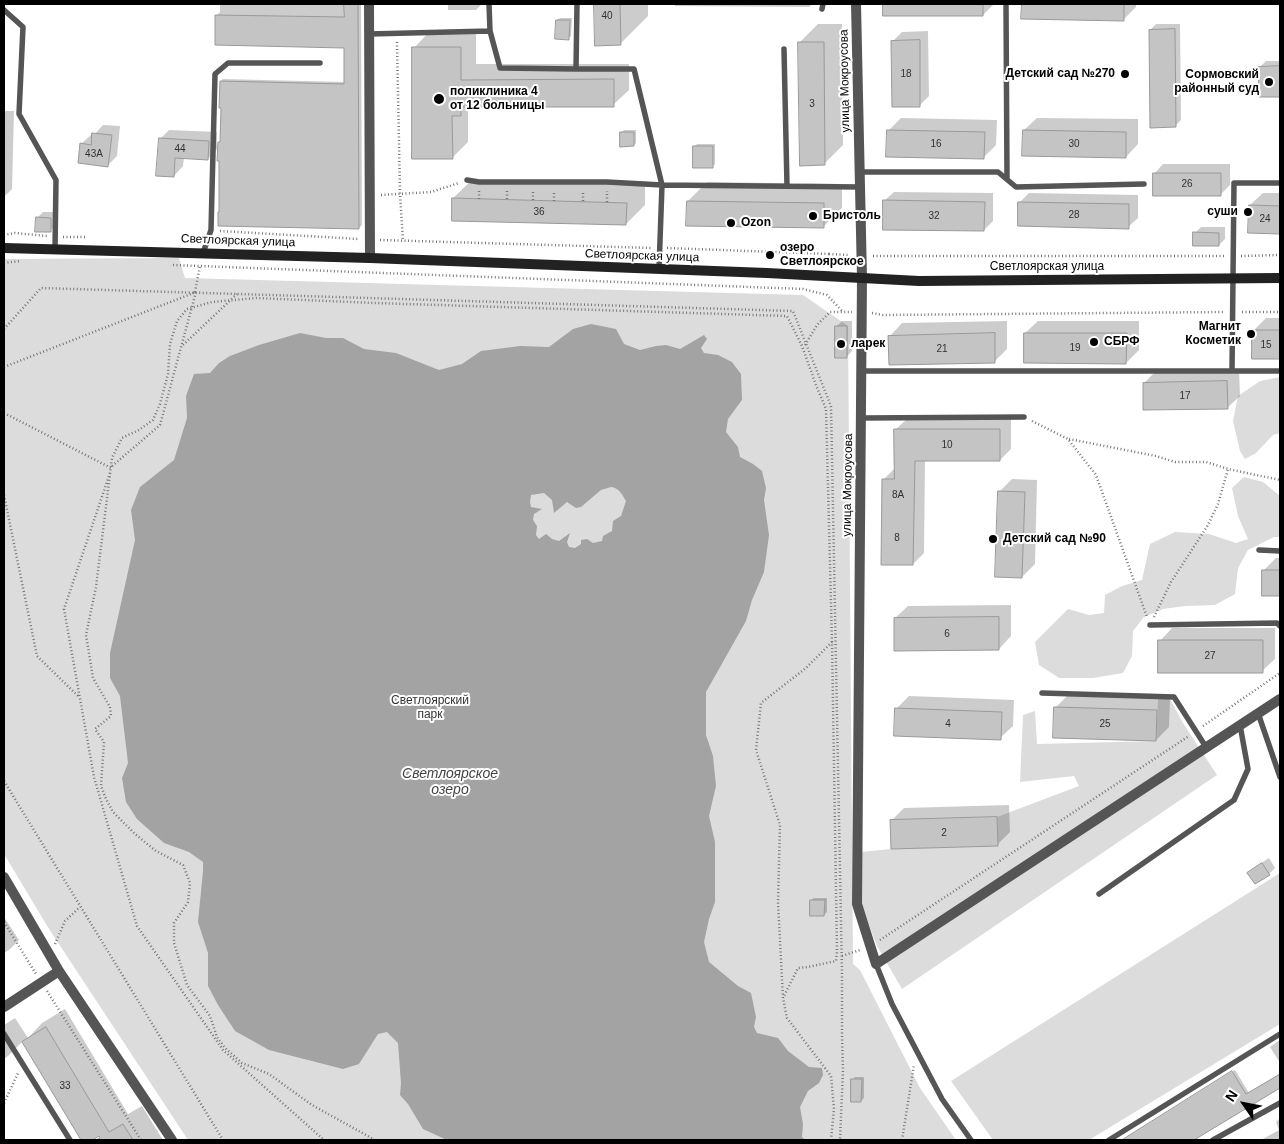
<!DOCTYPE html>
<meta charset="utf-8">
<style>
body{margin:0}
#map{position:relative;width:1284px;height:1144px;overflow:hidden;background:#fff;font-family:Helvetica,sans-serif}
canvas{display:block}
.frame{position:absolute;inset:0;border:5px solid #000;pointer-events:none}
.north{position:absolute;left:1219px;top:1079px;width:50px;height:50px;-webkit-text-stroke:4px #fff;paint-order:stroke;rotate:303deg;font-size:14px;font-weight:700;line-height:20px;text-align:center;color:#000}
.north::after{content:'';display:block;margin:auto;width:18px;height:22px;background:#000;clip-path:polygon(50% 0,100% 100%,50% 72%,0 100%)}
</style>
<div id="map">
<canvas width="1284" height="1144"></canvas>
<div class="frame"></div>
<div class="north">N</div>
</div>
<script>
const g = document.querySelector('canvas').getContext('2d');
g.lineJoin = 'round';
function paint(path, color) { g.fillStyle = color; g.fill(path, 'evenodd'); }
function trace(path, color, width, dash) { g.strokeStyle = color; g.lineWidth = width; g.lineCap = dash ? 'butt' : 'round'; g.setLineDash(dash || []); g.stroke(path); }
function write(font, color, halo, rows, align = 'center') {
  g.font = font + ' Helvetica,sans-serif'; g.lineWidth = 4; g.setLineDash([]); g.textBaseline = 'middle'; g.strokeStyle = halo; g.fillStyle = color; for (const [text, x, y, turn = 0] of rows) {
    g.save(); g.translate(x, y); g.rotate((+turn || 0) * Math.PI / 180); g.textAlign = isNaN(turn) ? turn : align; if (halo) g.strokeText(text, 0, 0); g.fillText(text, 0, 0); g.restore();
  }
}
const green = new Path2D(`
 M179,258L185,278L803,295L848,326L853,964L860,970L920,1088L956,1140H188L49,929L4,854V259Z
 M1280,377V433L1273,435L1256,453L1245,459L1240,451L1233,421L1238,396L1260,381Z
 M1244,477L1263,482L1280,496V537H1274L1248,550L1238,568L1235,594L1215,605L1185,606L1163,609L1144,617L1133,631L1132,656L1123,673L1093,678H1059L1039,665L1035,642L1068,609L1089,615L1104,613L1105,595L1122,586L1142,580L1150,544L1175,532L1209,534L1236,543L1248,539L1238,516L1232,488Z
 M1158,699H1170L1183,723L1217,775L902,989L877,946L861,904V852L891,849L998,846L997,817L1079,786L1074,776L1020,782L1023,715L1035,711L1037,744L1156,741Z
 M1280,873V1024L1089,1140H993L951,1081Z`);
const water = new Path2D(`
 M591,324L616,329L624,344L640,350L656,346L666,345L680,349L704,335L707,339L701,348L704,353L718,355L732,362L741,374L742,400L728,419L726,432L738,447L740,457L753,464L762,471L766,488L764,500L769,535L764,572L752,600L746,621L706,692V735L713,756L716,786L709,816L715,842V902L709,919L704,942L709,962L738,986L751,993L756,1017L754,1027L757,1033L778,1038L788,1051L809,1067L822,1068L823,1075L819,1083L808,1091L800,1107L803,1124L802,1137L805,1140H447L423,1129L408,1104L400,1095L401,1083L398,1043L387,1032L378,1034L359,1064L343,1069L269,1050L235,1031L218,1005L208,986V953L198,922L203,871V862L189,852L164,843L137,819L126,802L122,778L128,763L120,696L110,678V653L135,540L131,510L140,487L174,460L187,418L186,396L194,374L210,373L219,363L230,356L259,345L300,333L326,338H343L364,349L396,353L439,370L462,364L481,351L520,346L549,347L573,329ZM611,487C619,488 622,494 626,501L621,516L613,521L612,531L603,536L602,541L593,543L587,539L581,540V544L575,548L569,547L567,542L570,533L559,541L552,539L546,534L539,539L536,535L537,526L533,520L534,514L542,509L531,507L530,502L531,495L544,493L552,500L554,513L567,502L576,508L581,507L601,490Z`);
const shadow = new Path2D(`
 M220,4H361L362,225L359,228L219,147L208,159L184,157L183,166L174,176L160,139L169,130L217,132V144L222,140L221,81L223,79L345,82V47L217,15L220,12Z
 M448,4H482L476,10H448Z
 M596,4H648V16L620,44H596Z
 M675,4H812L809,7L675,6Z
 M884,4H994L983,15H884Z
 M1023,4H1136V7L1123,20L1023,18Z
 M560,18H572L571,36L568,38L557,20Z
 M818,24H842L843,145L824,164L799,43Z
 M1156,24H1180L1181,120L1175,126L1150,30Z
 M928,31L929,96L920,105L893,41L902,32Z
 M429,32H476V64H629V90L613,105L468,107V142L452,158L414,48Z
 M1266,61H1280V96H1260V67Z
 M4,111H14L12,189L6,195H4Z
 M901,118L997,120L996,145L984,157L888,131Z
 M1037,118L1138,119V144L1126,157L1024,130Z
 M103,125L120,126L117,156L108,165L81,144L91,135H94Z
 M624,130H636V143L634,145L621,133Z
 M697,144H715V164L712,167L694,147Z
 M1163,164H1230V185L1221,194L1154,174Z
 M472,180L645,184V205L626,224L453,198Z
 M707,182L842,184V208L823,227L688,201Z
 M894,192L993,193V221L984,230L884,201Z
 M1029,193L1138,195V218L1128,227L1020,202Z
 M1263,193H1280V232L1250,231V205Z
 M43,212H56V225L50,231L37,218Z
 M1201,227H1225V239L1219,245L1195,233Z
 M1266,318H1280V358H1253V331Z
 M842,321H852V351L846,357L836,327Z
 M1007,321V349L995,361L890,336L902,323Z
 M1038,321H1139V350L1126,363L1025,333Z
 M1239,369L1240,396L1227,408L1144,383L1157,370Z
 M907,419H1011V449L1000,460H925L924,553L913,564L883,480L894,469L895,430Z
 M1012,479L1037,480L1035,564L1022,577L999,492Z
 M1276,558H1280V595H1263V571Z
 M1011,605V636L999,649L895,618L908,606Z
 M1172,628H1275V659L1262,671L1160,641Z
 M1068,695L1170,698L1169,727L1156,740L1055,708Z
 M909,696L1014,700L1013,726L1000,738L896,709Z
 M1009,805L1010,832L997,845L891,821L904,808Z
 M1269,858L1275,868L1269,874L1249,873L1255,867Z
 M814,898H827V912L824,915L811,900Z
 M4,917L19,940L9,950L4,953Z
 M65,1009L128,1114L142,1106L163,1140H103L100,1135L91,1140H83L23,1041L8,1056L4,1059V1025L15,1018L28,1038L42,1023Z
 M1280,1040V1063L1270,1047Z
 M1235,1070L1249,1093L1280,1074V1087L1191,1140H1123Z
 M855,1077H864V1098L861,1101L853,1079Z
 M1280,1118V1140H1261L1279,1130L1276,1122Z`);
const building = new Path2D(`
 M344,4H358L359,229L218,226V212H219V161H217L218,142H220L221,108H219L220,81L344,84V48L215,45V15L344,17Z
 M594,4H620L621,45L595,46Z
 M883,4H983V16H883Z
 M1022,4H1124V21L1021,19Z
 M556,20H570L569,40L555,39Z
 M1175,29L1176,127L1150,128L1149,30Z
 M920,40V107H892L891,41Z
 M798,42H824L825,165L800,166Z
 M412,47H461V80L614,79V107H461V116H452L453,159H412Z
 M1280,66V97H1259L1258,67Z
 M887,130L985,132L984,159L886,157Z
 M1023,130L1126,132V158L1022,156Z
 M620,132H634V146L620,147Z
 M92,133L112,135L108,167L78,163L80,143L91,145Z
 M159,138L209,141L208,160L175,158L174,177L156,176Z
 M693,146H713V168H693Z
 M1153,173H1221V196H1153Z
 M452,198L627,203L626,225L452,221Z
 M883,200L985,202L984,231L883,230Z
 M687,201L824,203V228L686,226Z
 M1018,202L1129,204V229L1018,226Z
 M1249,205L1280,206V234L1248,233Z
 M36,217L51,218V232H35Z
 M1193,232L1219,233V246H1193Z
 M835,326H847V358H835Z
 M1252,330H1280V359H1252Z
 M995,333V363L889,365L888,336Z
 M1024,333H1127L1126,364L1024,363Z
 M1227,381L1228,409L1143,410V383Z
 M894,429H1000V461H915L913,565H881L882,479H894Z
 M998,491L1025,492L1022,578L995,577Z
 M1262,570H1280V596H1262Z
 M999,617V650L894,651V618Z
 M1158,640H1263V673H1158Z
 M1054,707L1157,710L1156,741L1053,738Z
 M895,708L1002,712L1001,740L894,736Z
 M997,817L998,846L891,849L890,820Z
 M1262,863L1270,875L1255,884L1247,873Z
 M810,900H825L824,916H810Z
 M46,1027L109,1132L123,1124L133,1140H96L100,1138L99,1136L93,1140H81L22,1042Z
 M1232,1071L1246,1094L1280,1074V1088L1194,1140H1122Z
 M851,1079H862L861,1102H851Z`);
const path = new Path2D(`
 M397,42L400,194L403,241
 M381,195L431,192L459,183
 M479,199V191
 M507,199V191
 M533,200V191
 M554,201V191
 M583,201V191
 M607,202V191
 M220,231L359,239
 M4,235L15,233L47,236
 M63,237H87
 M380,240L652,248
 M667,248L829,254L828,266
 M829,254L850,255
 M873,256H1225
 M1241,256L1280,255
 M4,263L20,261
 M173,265L803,289L827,295L843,312
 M195,292L200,266
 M1242,312H1280
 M872,313L883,315L1224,312
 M4,329L41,288L793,311L831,406L842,973V1035L843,1070L840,1140
 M183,345L237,294
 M805,345L817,325L830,312H852
 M4,367L196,292L160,425L111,467
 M4,413L111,468
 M1032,421L1068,439L1096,475L1147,617
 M1069,439L1156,456L1175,462H1206L1228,469L1280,480
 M110,473L64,609L94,777L137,926L223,1050L324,1140
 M4,495L37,656L79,697
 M1154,617L1171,582L1208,525L1218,504L1228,469
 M1203,726L1280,673
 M4,781L223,1140
 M4,922L36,974
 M880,940L1189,736
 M55,944L65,921L80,907
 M842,956L860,950
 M47,991L141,1140
 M4,1103L18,1073
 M375,1140L312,1105L269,1074L242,1063L225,1048L217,1037L210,1016L187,985L174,943V923L188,902L190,883L183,865L156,851L135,834L113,812L106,799L101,786L104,742L95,729L111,716L110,707L93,678L86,635L96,587L112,458L122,438L139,430L153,420L160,404L168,374L170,344L177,321L187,309L212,302L256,298L375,303L787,316L802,346L816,385L826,409L832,642L837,952L836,961L808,967L798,968L783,998
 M831,1140L834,1109L831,1076L787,1018L783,998L778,902L780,825L756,750L761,703L806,668L832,642
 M902,1140L914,1065`);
const lane = new Path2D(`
 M489,4L490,31L500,68L576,69L577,4
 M1006,4L1007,179
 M822,9L823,4
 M4,10L23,27L19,114L56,180L55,249
 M369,34L490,31
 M784,49L787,186
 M576,69H634L662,185L659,269
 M860,172H998L1016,187L1144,184
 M467,180L479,182H607L662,185L860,187
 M203,253L211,230L215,74L228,63H320
 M862,371H1280
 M1232,371L1234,183H1280
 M861,418L1024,417
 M1259,550L1280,551
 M1150,625L1277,623L1280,626
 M1042,693L1174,697L1206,747
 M1258,713L1280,777
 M1099,894L1234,800L1248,769L1240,725
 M876,964L892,1004L942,1099L971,1140
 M4,1034L70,1140
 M1109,1140L1280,1034
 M1213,1140L1280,1103`);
const street = new Path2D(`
 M369,4L370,258
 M856,4L862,278L857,904L876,964L1280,699
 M4,877L59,971L172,1140
 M4,1007L59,971`);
const secondary = new Path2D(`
 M4,248L370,258L767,273L919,281L1280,278`);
const markers = [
 [1125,74,5,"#000"],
 [1269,82,5,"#000"],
 [439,99,6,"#000"],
 [1248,212,5,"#000"],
 [813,216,5,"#000"],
 [731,223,5,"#000"],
 [770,255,5,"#000"],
 [1251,334,5,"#000"],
 [1094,342,5,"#000"],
 [841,344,5,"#000"],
 [993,539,5,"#000"]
];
const numberNames = [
 ["40",607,16],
 ["18",906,74],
 ["3",812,104],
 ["16",936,144],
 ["30",1074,144],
 ["44",180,149],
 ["43А",94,154],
 ["26",1187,184],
 ["36",539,212],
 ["28",1074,215],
 ["32",934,216],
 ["24",1265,219],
 ["15",1266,345],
 ["19",1075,348],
 ["21",942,349],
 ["17",1185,396],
 ["10",947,445],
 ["8А",898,495],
 ["8",897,538],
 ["6",947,634],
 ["27",1210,656],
 ["4",948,724],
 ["25",1105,724],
 ["2",944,833],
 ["33",65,1086]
];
const poiNames = [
 ["Детский сад №270",1115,74,"right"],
 ["Сормовский",1259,75,"right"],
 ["районный суд",1259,89,"right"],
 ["поликлиника 4",450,92],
 ["от 12 больницы",450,106],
 ["суши",1238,212,"right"],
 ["Бристоль",823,216],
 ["Ozon",741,223],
 ["озеро",780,248],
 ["Светлоярское",780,262],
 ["Магнит",1241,327,"right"],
 ["Косметик",1241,341,"right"],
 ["СБРФ",1104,342],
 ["ларек",851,344],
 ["Детский сад №90",1003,539]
];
const streetNames = [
 ["улица Мокроусова",845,81,-91],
 ["Светлоярская улица",238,241,2],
 ["Светлоярская улица",642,256,2],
 ["Светлоярская улица",1047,267],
 ["улица Мокроусова",848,485,-89]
];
const parkNames = [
 ["Светлоярский",430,701],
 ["парк",430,715]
];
const waterNames = [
 ["Светлоярское",450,774],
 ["озеро",450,790]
];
paint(green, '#dcdcdc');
paint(water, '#a3a3a3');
paint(shadow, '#0003');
paint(building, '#c4c4c4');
trace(building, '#999', 1);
trace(path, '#777', 2.5, [1, 2.5]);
trace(lane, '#555', 5.5);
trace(street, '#555', 10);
trace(secondary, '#222', 10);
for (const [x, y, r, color] of markers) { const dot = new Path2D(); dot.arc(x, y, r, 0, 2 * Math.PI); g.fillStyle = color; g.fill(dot); trace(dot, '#fff', 2); }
write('10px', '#313131', null, numberNames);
write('bold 12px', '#000', '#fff', poiNames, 'left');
write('12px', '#000', '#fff', streetNames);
write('12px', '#333', '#fff', parkNames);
write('italic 14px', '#444', '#fff', waterNames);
</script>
